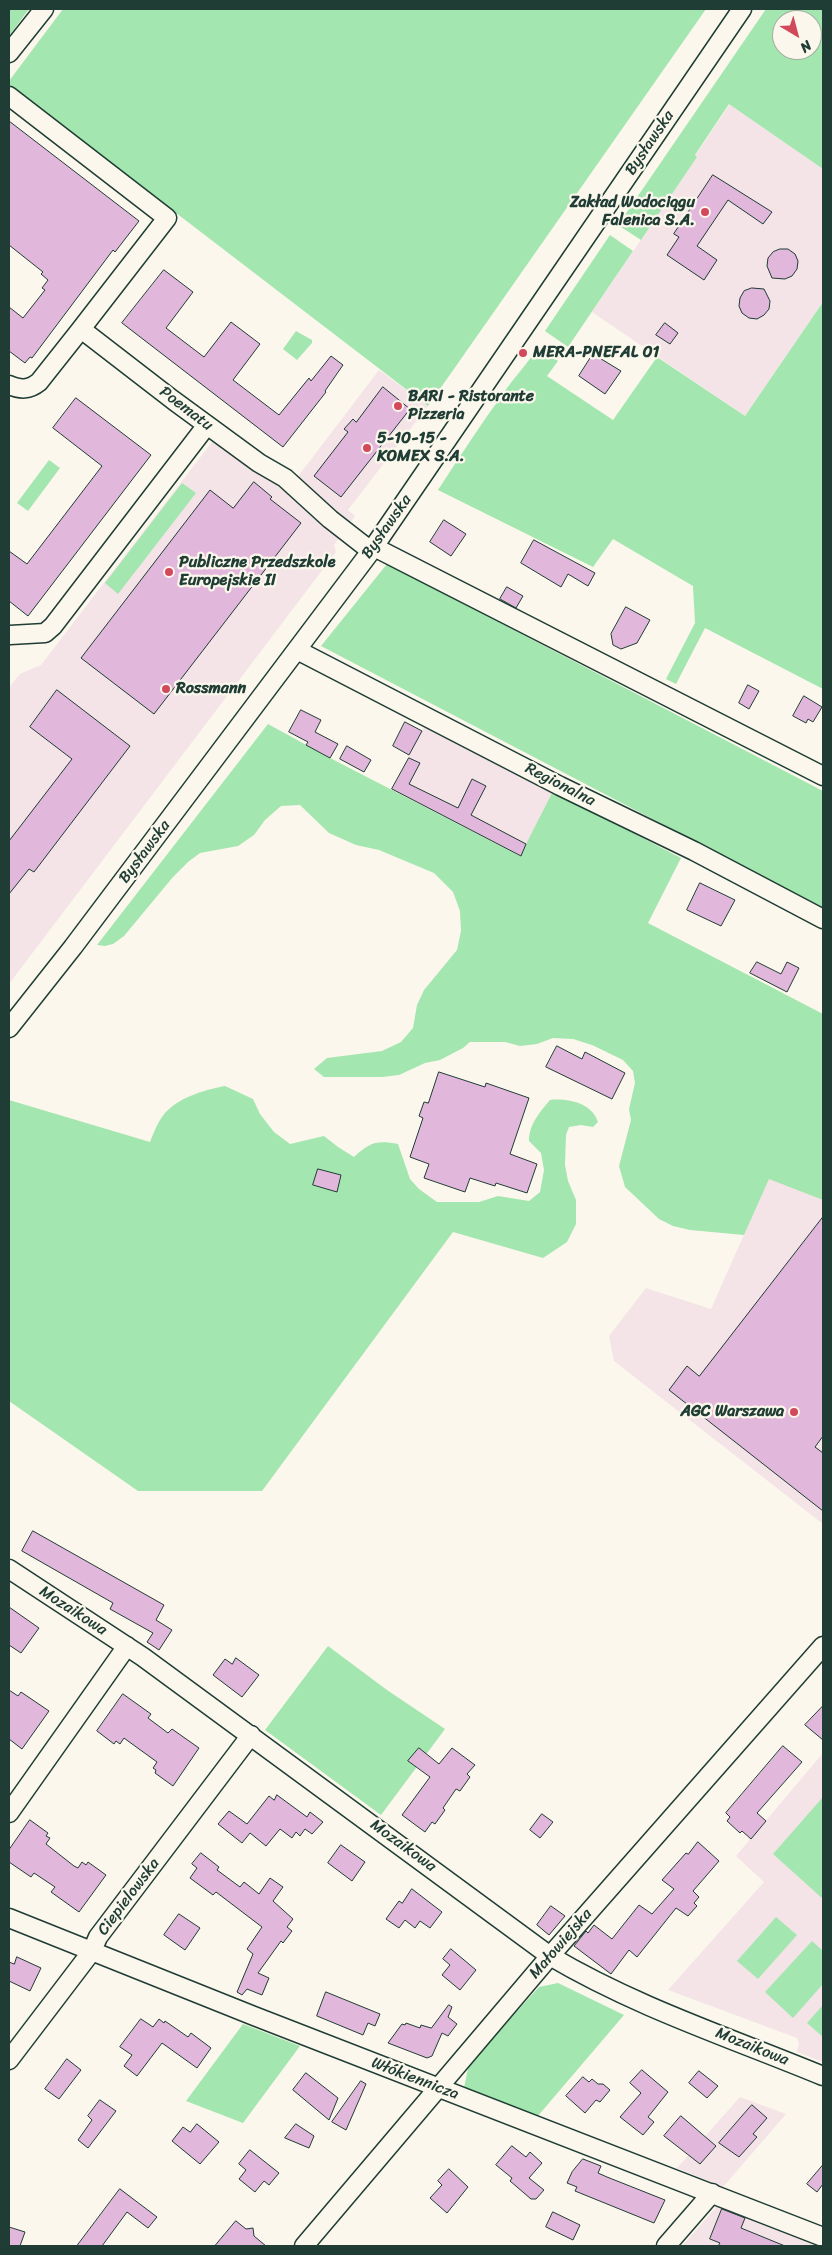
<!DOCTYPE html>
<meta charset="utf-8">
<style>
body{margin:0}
#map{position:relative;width:832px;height:2255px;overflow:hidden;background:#fbf7ec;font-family:Sriracha,sans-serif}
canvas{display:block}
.frame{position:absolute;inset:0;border:10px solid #1f3d34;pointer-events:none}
.north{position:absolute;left:772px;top:10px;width:50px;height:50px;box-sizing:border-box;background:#fbf7ec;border:1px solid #a3ada2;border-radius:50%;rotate:143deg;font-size:14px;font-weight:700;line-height:20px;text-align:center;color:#1f3d34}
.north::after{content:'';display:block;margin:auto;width:18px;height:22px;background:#d1495b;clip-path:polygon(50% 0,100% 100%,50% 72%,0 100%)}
</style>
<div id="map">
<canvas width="832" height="2255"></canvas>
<div class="frame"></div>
<div class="north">N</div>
</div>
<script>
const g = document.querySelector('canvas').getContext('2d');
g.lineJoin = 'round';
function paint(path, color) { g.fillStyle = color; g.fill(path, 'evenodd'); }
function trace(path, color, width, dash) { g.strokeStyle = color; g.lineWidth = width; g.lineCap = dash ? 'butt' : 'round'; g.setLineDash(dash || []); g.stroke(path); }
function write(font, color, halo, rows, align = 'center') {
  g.font = font + ' Sriracha,sans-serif'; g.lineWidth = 4.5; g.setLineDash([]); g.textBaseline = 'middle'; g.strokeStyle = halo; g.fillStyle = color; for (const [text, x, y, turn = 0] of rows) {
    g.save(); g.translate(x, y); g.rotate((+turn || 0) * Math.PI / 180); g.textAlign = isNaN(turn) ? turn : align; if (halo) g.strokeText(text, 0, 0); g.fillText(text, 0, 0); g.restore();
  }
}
const built = new Path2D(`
 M730,104L823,169V302L745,416L592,312L697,157L695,156Z
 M379,370L428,406L348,510L355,516L334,545L336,552L9,984V687L20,674L41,665L215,438L290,487Z
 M425,725L553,791L521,856L392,789Z
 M769,1178L823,1200V1524L614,1361L609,1336L646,1288L711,1309Z
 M823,1753V2062L797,2052L799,2043L797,2038L668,1990L764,1882L736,1856Z
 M740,2097L786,2114L723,2187L677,2168Z
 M718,2205L823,2246H682Z`);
const green = new Path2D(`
 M9,9H29L9,36Z
 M63,9H706L428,406L9,85V81Z
 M766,9H823V169L729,104L695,155L697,157L641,240L618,225ZM782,20H812V50H782Z
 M610,235L633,251L568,347L545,331Z
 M823,302V689L705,628L676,684L666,679L695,623L693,586L613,539L593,567L438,490C459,458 480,425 503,394C514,377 527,365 537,348L558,361L547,376L613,420L657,357L745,416Z
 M296,331L312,340V343L297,360L283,349Z
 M49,460L60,468L28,511L17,503Z
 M182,483L196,493L118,594L105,583Z
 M387,564L823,791V908L321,646Z
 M268,724L330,758L520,856L553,791L681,858L648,923L823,1014V1200L769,1179L744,1235L690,1230L673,1226L659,1219L625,1187L619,1166L631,1120L629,1109L635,1083L633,1071L623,1060L592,1045L573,1039L553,1038L537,1044L520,1046L505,1042H470L463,1048L440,1060L425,1063L399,1075L382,1077H324L314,1069L327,1058L382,1051L401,1042L413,1028L417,1005L424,990L457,950L461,931L460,911L453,892L434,873L379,850L356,845L329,833L300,805L281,806L265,820L254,835L238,846L200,853L188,862L173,877L124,936L113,944L105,946L97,945Z
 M225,1086L253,1099L260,1114L274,1132L290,1144L324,1136L338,1147L354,1157C370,1142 377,1140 398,1144L410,1179L419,1189L437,1202H479L498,1196L529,1201L540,1192L544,1170L541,1153L529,1141C529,1124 540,1112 550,1100C568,1098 592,1103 598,1122L593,1127L581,1125L569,1127L566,1135L565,1165L568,1181L576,1200V1224L567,1242L543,1258L453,1232L262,1491H138L9,1401V1100L150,1142C153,1134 157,1124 162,1117C175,1098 204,1090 225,1086Z
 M328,1646L387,1690L445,1729L381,1815L265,1730Z
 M823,1797V1899L773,1854Z
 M776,1917L797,1935L758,1979L737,1961Z
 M812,1941L823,1951V1984L793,2018L765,1992Z
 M558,1983L624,2015L537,2117L464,2088L469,2064L539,1987Z
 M823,2005V2037L807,2023Z
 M243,2024L300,2046L243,2123L186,2101Z`);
const building = new Path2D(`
 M9,121L139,221L115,252L113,250L32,358L30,357L25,363L9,351V307L23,318L45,290L42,288L48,280L41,274L43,272L9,245Z
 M713,175L772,212L763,224L728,200L697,246L717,260L704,280L667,255L679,237L674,234Z
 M780,249H788L795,254L798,261L797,269L792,276L785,279L772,278L767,266L768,258L773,252Z
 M164,270L193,292L166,328L204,357L231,322L260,344L233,380L279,415L309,378L311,381L331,356L343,365L325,391L326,392L283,447L122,323Z
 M752,288L764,289L770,301L769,309L764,315L757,319L749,318L742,313L739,306L740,298L744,291Z
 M665,323L678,333L670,344L656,335Z
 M593,354L621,371L605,394L579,376Z
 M383,387L410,409L341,497L314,476L348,432L344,429L353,419L356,422Z
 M76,398L151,455L28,616L9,601V551L27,564L102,466L53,428Z
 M254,482L272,497L270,499L301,523L154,714L81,658L210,490L233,508Z
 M444,520L466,534L451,556L430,542Z
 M534,540L595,573L588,586L568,574L561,587L521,563Z
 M507,587L523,596L516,608L500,599Z
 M626,607L650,620L637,643L621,649L613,645L611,634Z
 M748,685L759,691L749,709L739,703Z
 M57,690L130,746L34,872L29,869L9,894V841L72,759L30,727Z
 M804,696L822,707L813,722L808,719L806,723L793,716Z
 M301,710L321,720L315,732L338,744L330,758L306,745L308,742L289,732Z
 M405,722L422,731L409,755L393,746Z
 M347,746L371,760L364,772L340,759Z
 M409,758L420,763L409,784L458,808L472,779L486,786L471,815L526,844L521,856L392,789Z
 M700,883L735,900L721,926L687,910Z
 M757,962L781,974L787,962L799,968L787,992L750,973Z
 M557,1046L582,1059L585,1052L625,1073L612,1099L546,1067Z
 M439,1072L485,1087L486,1083L529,1098L510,1154L537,1164L527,1193L496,1183L495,1186L470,1178L465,1192L424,1178L429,1164L410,1157L423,1118L419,1116L424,1102L428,1103Z
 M318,1169L341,1175L337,1192L313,1185Z
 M823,1217V1436L815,1447L823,1453V1511L669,1390L687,1366L699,1376Z
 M33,1531L164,1605L156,1620L172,1630L159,1650L147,1642L153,1633L110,1609L113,1603L22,1551Z
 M9,1607L39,1628L21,1653L9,1645Z
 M236,1658L259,1675L242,1697L213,1675L225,1659L232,1664Z
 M9,1690L18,1696L21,1692L49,1711L22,1749L9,1739Z
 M123,1694L151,1714L148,1718L168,1733L172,1729L199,1748L173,1786L155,1773L156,1770L153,1768L157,1762L128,1741L124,1738L120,1744L116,1741L114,1744L97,1731Z
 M823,1706V1740L805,1725Z
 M783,1746L802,1762L757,1813L766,1821L751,1839L742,1831L740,1833L727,1821L730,1817L726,1813Z
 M419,1748L439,1764L452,1748L475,1765L467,1774L470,1777L460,1791L456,1789L443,1808L445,1810L435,1824L432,1822L425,1832L402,1815L430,1777L408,1761Z
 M277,1795L307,1817L310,1812L323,1822L312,1834L305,1829L300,1836L296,1832L292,1838L280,1829L266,1846L250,1833L242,1843L218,1824L229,1811L247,1824L269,1796L274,1800Z
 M542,1814L553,1822L540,1838L530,1830Z
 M30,1820L48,1833L46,1836L50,1838L46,1844L74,1866L78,1868L82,1862L86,1865L88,1862L106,1875L79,1912L51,1892L55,1887L34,1873L31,1877L9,1862V1850Z
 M698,1842L719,1861L693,1891L699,1897L694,1903L697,1906L688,1916L676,1908L637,1957L629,1950L611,1974L574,1946L586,1931L588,1933L594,1925L612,1939L639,1905L652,1914L674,1889L662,1880L686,1853L688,1854Z
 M341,1845L365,1862L352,1881L328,1863Z
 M201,1853L219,1867L217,1870L240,1887L244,1882L259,1894L270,1878L283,1887L273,1901L293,1919L287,1927L292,1931L283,1943L281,1941L258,1973L269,1978L262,1995L247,1989L242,1995L237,1992L253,1954L247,1949L262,1927L216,1892L213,1895L190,1878L197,1868L192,1864Z
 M412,1889L442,1912L430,1928L420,1921L415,1928L405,1920L399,1928L386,1919L399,1901L402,1903Z
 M551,1906L565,1916L549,1935L537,1925Z
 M179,1914L200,1928L185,1950L164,1935Z
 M451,1949L476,1970L460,1990L442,1975L450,1965L443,1959Z
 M17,1957L41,1968L30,1991L9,1981V1962L14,1964Z
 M326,1992L380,2014L375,2026L368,2023L363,2035L317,2016Z
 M449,2005L452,2007L448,2017L457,2024L448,2036L442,2033L432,2056L427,2058L388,2043L402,2024L405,2025L406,2023L420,2028L421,2025L431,2028Z
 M141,2019L153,2027L159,2019L164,2023L165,2021L188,2037L191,2033L211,2048L197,2068L162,2043L137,2076L124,2066L132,2055L120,2047Z
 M67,2059L81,2070L59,2099L45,2089Z
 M642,2070L668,2092L648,2117L654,2122L643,2135L620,2117L641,2093L630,2083Z
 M699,2071L718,2086L707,2098L689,2083Z
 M306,2073L338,2098L329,2120L293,2090Z
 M583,2077L589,2082L592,2079L598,2084H603L610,2090L600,2102L596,2100L585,2113L566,2096Z
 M361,2081L366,2084L346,2130L332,2122Z
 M100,2100L116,2111L88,2148L78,2140L92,2120L88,2116Z
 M752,2105L767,2118L753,2134L757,2137L739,2157L719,2143Z
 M681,2116L716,2146L700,2164L664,2136Z
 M197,2124L219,2142L200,2164L172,2141L183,2127L190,2132Z
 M296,2124L314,2136L309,2148L285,2138Z
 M512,2146L526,2157L530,2152L542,2163L529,2178L544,2190L536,2199H531L510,2181L512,2178L496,2165Z
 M250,2150L279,2173L269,2185L264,2181L255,2192L239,2179L246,2170L239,2164Z
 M583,2159L601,2166L598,2173L607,2177L665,2200L654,2223L575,2191L577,2187L567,2183L572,2172Z
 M823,2165V2184L817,2192L807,2184Z
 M449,2169L468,2187L447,2213L430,2198L442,2185L438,2181Z
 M120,2189L157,2217L148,2228L127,2212L102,2246H77Z
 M722,2209L745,2218L741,2228L785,2246H718L720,2243L710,2239Z
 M553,2212L580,2225L573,2240L546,2227Z
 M236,2221L246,2229L253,2228L254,2236L266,2246H215Z
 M9,2227L25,2232L20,2246H9Z`);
const minor = new Path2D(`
 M9,53L44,9
 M9,96L167,218L81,329
 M9,385C21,390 29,390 39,382L81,329L173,400L259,463L285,478L330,519L371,551
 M374,547L823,776
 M10,635L45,633L53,626L207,425
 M297,650L560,786L694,851L823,919
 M9,1028L73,947L371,551L742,9
 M9,1569L143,1657L550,1956C636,2007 731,2038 823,2076
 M9,1813L127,1646
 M9,1918L254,2016L823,2237
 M9,2060L92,1951L98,1937L251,1735
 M304,2246L550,1956L823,1646
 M666,2246L712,2193`);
const markers = [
 [705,212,5,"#d1495b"],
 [523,353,5,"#d1495b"],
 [398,406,5,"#d1495b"],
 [367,448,5,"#d1495b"],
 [169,572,5,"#d1495b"],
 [166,689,5,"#d1495b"],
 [794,1412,5,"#d1495b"]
];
const streetNames = [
 ["Bysławska",650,143,-56],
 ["Poematu",186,409,37],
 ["Bysławska",387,527,-55],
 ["Regionalna",560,785,27],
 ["Bysławska",145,852,-53],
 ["Mozaikowa",73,1611,33],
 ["Mozaikowa",403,1846,36],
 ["Ciepielowska",129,1897,-53],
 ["Małowiejska",561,1944,-49],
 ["Mozaikowa",752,2047,22],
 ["Włókiennicza",415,2079,21]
];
const poiNames = [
 ["Zakład Wodociągu",695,203,"right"],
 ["Falenica S.A.",695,221,"right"],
 ["MERA-PNEFAL 01",533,353],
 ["BARI - Ristorante",408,397],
 ["Pizzeria",408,415],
 ["5-10-15 -",377,439],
 ["KOMEX S.A.",377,457],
 ["Publiczne Przedszkole",179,563],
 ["Europejskie II",179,581],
 ["Rossmann",176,689],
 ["AGC Warszawa",784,1412,"right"]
];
paint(built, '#f4e4e7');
paint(green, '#a4e6af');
paint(building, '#e2b7dc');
trace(building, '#1f3d34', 1);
trace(minor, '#1f3d34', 21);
trace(minor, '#fbf7ec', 18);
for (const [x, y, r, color] of markers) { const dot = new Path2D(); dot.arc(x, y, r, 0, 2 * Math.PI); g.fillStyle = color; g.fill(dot); trace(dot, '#fbf7ec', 2); }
write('16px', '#1f3d34', '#fbf7ec', streetNames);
write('bold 16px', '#1f3d34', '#fbf7ec', poiNames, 'left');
</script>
